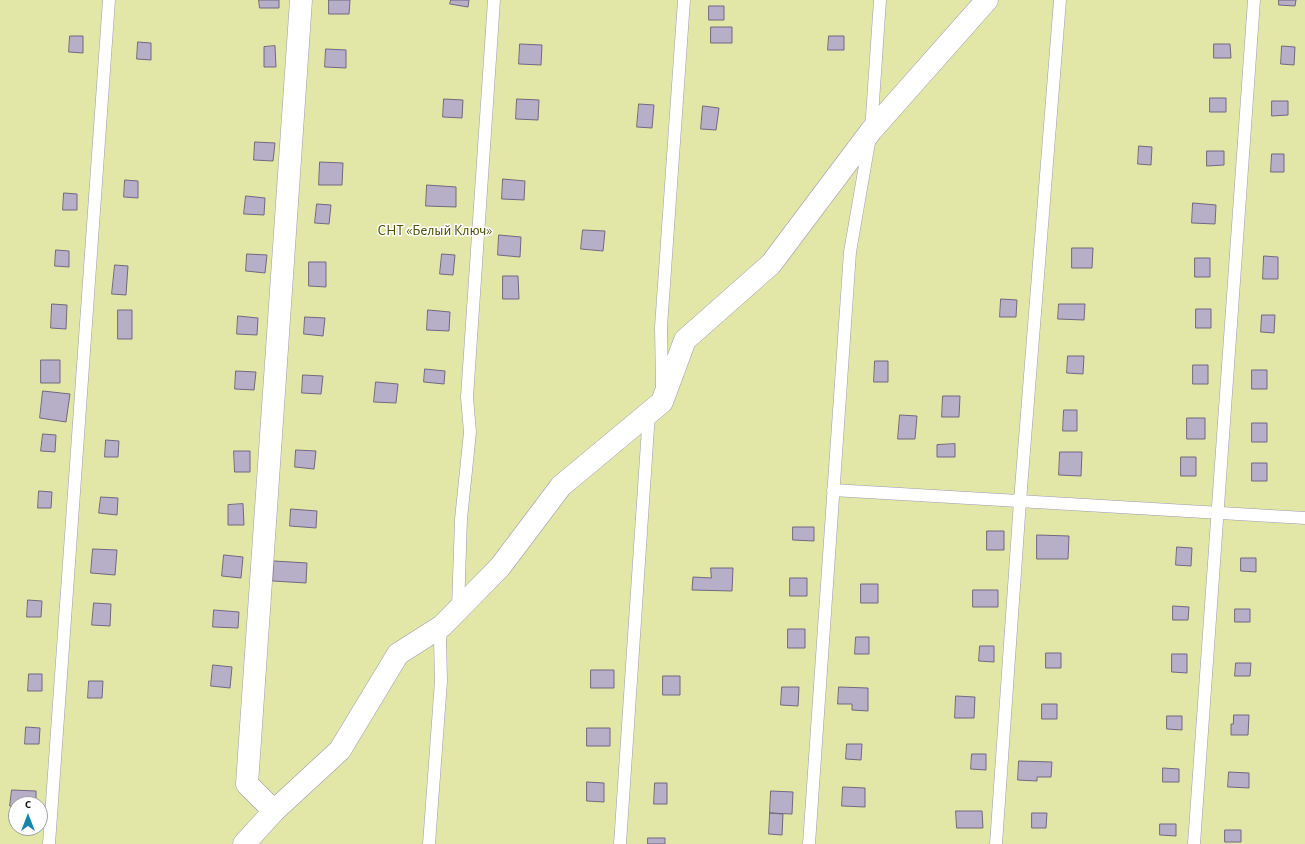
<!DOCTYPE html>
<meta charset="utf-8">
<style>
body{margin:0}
#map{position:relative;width:1305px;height:844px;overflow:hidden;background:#f4f1fc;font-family:"Alegreya Sans",sans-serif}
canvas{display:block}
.north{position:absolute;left:8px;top:796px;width:40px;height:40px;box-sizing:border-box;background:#fff;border:1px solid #9f9ea1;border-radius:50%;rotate:0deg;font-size:11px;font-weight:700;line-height:16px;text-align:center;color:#0f0c14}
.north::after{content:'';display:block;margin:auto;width:14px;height:18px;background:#1685ac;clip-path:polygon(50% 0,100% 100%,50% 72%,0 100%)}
</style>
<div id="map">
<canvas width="1305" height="844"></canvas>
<div class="north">С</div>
</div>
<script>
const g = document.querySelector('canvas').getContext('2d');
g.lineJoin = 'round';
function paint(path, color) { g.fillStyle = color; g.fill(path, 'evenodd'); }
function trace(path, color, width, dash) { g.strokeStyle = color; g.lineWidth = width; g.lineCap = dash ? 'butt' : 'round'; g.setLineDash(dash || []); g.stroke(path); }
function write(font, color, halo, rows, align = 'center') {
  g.font = font + ' "Alegreya Sans",sans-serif'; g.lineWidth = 3; g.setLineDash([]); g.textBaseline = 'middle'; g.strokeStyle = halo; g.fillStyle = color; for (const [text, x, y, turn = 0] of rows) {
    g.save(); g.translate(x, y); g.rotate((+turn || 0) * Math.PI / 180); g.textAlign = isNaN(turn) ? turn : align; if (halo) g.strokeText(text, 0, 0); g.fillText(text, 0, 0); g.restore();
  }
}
const green = new Path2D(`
 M0,0H1305V844H0ZM16,804H40V828H16Z`);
const building = new Path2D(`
 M259,0H279V8H260Z
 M329,0H350L349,14H329Z
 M451,0H469L468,7L450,4Z
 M1279,0H1296L1295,6L1279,5Z
 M709,6H724V20H709Z
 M711,27H732V43H711Z
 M70,36H83V53L69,52Z
 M829,36H844V50H828Z
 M138,42L151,43V60L137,59Z
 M520,44L542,45L541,65L519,64Z
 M1214,44H1230L1231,58H1214Z
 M275,46L276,67H264V47Z
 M1282,46L1295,47L1294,65L1281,64Z
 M326,49L346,50V68L325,67Z
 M1210,98H1226V112H1210Z
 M444,99L463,100L462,118L443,117Z
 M517,99L539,100L538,120L516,119Z
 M1272,101H1288V115L1272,116Z
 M639,104L654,105L652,128L637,127Z
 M703,106L719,108L716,130L701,129Z
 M255,142L275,143L273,161L254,160Z
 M1139,146L1152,147L1151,165L1138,164Z
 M1207,151H1224V165L1207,166Z
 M1272,154H1284V172H1271Z
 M320,162L343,163L342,185H319Z
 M503,179L525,181L524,200L502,199Z
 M125,180L138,181V198L124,197Z
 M427,185L456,187V207L426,206Z
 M64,193L77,194V210H63Z
 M246,196L265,198L264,215L244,214Z
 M1193,203L1216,205L1215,224L1192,223Z
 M317,204L331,205L329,224L315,223Z
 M583,230L605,231L603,251L581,249Z
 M499,235L521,237L520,257L498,255Z
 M1072,248H1093L1092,268H1072Z
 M56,250L69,251V267L55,266Z
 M247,254L267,255L265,273L246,271Z
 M442,254L455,255L453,275L440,274Z
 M1264,256L1278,257V279H1263Z
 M1195,258H1210V277H1195Z
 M309,262H326V287L309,286Z
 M115,265L128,266L126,295L112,294Z
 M503,276H518L519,299H503Z
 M1001,299L1017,300L1016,317H1000Z
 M52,304L67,305L66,329L51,328Z
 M1059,304H1085L1084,320L1058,319Z
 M1196,309H1211V328H1196Z
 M118,310H132V339H118Z
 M428,310L450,312L449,331L427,330Z
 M1262,315H1275L1274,333L1261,332Z
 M238,316L258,318L257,335L237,334Z
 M305,317L325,318L323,336L304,334Z
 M1068,356H1084L1083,374L1067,373Z
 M41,360H60V383H41Z
 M875,361H888V382H874Z
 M1193,365H1208V384H1193Z
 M425,369L445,371L444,384L424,382Z
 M1252,370H1267V389H1252Z
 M236,371L256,372L254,390L235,389Z
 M303,375L323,376L321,394L302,393Z
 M376,382L398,384L396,403L374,402Z
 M43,391L70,394L66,422L40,418Z
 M943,396H960L959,417H942Z
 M1064,410H1077V431H1063Z
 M900,415L917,416L915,439H898Z
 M1187,418H1205V439H1187Z
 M1252,423H1267V442H1252Z
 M43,434L56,435L55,452L41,451Z
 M106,440L119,441L118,457H105Z
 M955,444V457H937V445Z
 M296,450L316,451L314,469L295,467Z
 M234,451H250V472H235Z
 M1060,452H1082L1081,476L1059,475Z
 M1181,457H1196V476H1181Z
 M1252,463H1267V481H1252Z
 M39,491L52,492L51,508H38Z
 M101,497L118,498L117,515L99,513Z
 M243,504L244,525H228V505Z
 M291,509L317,511L316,528L290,526Z
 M793,527H814V541L793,540Z
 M987,531H1004V550H987Z
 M1037,535L1069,536L1068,559H1037Z
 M1177,547L1192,548L1191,566L1176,565Z
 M93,549L117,550L115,575L91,573Z
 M224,555L243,557L241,578L222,576Z
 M1241,558H1256V572L1241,571Z
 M274,561L307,563L306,583L273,581Z
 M711,568H733L732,591L692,590L693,577L711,578Z
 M790,578H807V596H790Z
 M861,584H878V603H861Z
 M973,590H998V607H973Z
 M28,600L42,601L41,617H27Z
 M94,603L111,604L110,626L92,625Z
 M1173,606L1189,607L1188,620H1173Z
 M1235,609H1250V622H1235Z
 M214,610L239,612L238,628L213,627Z
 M788,629H805V648H788Z
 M856,637H869V654H855Z
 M980,646H994V662L979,661Z
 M1046,653H1061V668H1046Z
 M1172,654H1187V673L1172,672Z
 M1236,663H1251L1250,676H1235Z
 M213,665L232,667L230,688L211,686Z
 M591,670H614V688H591Z
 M29,674H42V691H28Z
 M663,676H680V695H663Z
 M89,681H103L102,698H88Z
 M782,687H799L798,706L781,705Z
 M839,687L868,688V711L852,710V704H838Z
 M956,696L975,697L974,718H955Z
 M1042,704H1057V719H1042Z
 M1234,715H1249L1248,735H1231V724H1233Z
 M1167,716H1182V730L1167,729Z
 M26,727L40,728L39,744H25Z
 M587,728H610V746H587Z
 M847,744H862L861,760L846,759Z
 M972,754H986V770L971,769Z
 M1019,761L1052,762L1051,777H1037V781L1018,780Z
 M1163,768L1179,769V782H1163Z
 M1229,772L1249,773V788L1228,787Z
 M587,782L604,783V802L587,801Z
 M655,783H667V804H654Z
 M843,787L865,788V807L842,806Z
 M12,790L36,791V804H16V807L10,806Z
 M771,791L793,792L792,814L770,813Z
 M956,811H982L983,828H957Z
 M770,813L783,814L782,835L769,834Z
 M1032,813H1047L1046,828H1032Z
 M1160,824H1176V836L1160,835Z
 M1225,830H1241V842H1225Z
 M648,838H665V844H648Z`);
const lane = new Path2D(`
 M662,386L661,327L684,0
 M833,490L1305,518
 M458,609L461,519L470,432L467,397L494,0
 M49,844L109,0
 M429,844L441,681L440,640L442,626
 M620,844L649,413
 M809,844L850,252L871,131L880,0
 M996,844L1020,501L1060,0
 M1194,844L1254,0`);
const street = new Path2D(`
 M274,811L247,784L301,0
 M244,844L274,811L340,750L398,654L442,626L500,567L561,486L662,402L685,340L771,264L871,131L987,0`);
const parkNames = [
 ["СНТ «Белый Ключ»",435,230]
];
paint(green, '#e2e7a8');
paint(building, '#b7aec7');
trace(building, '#716980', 1);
trace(lane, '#9f98b0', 13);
trace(street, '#9f98b0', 23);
trace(lane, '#fff', 12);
trace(street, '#fff', 22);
write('15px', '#4d5000', '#fff', parkNames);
</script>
